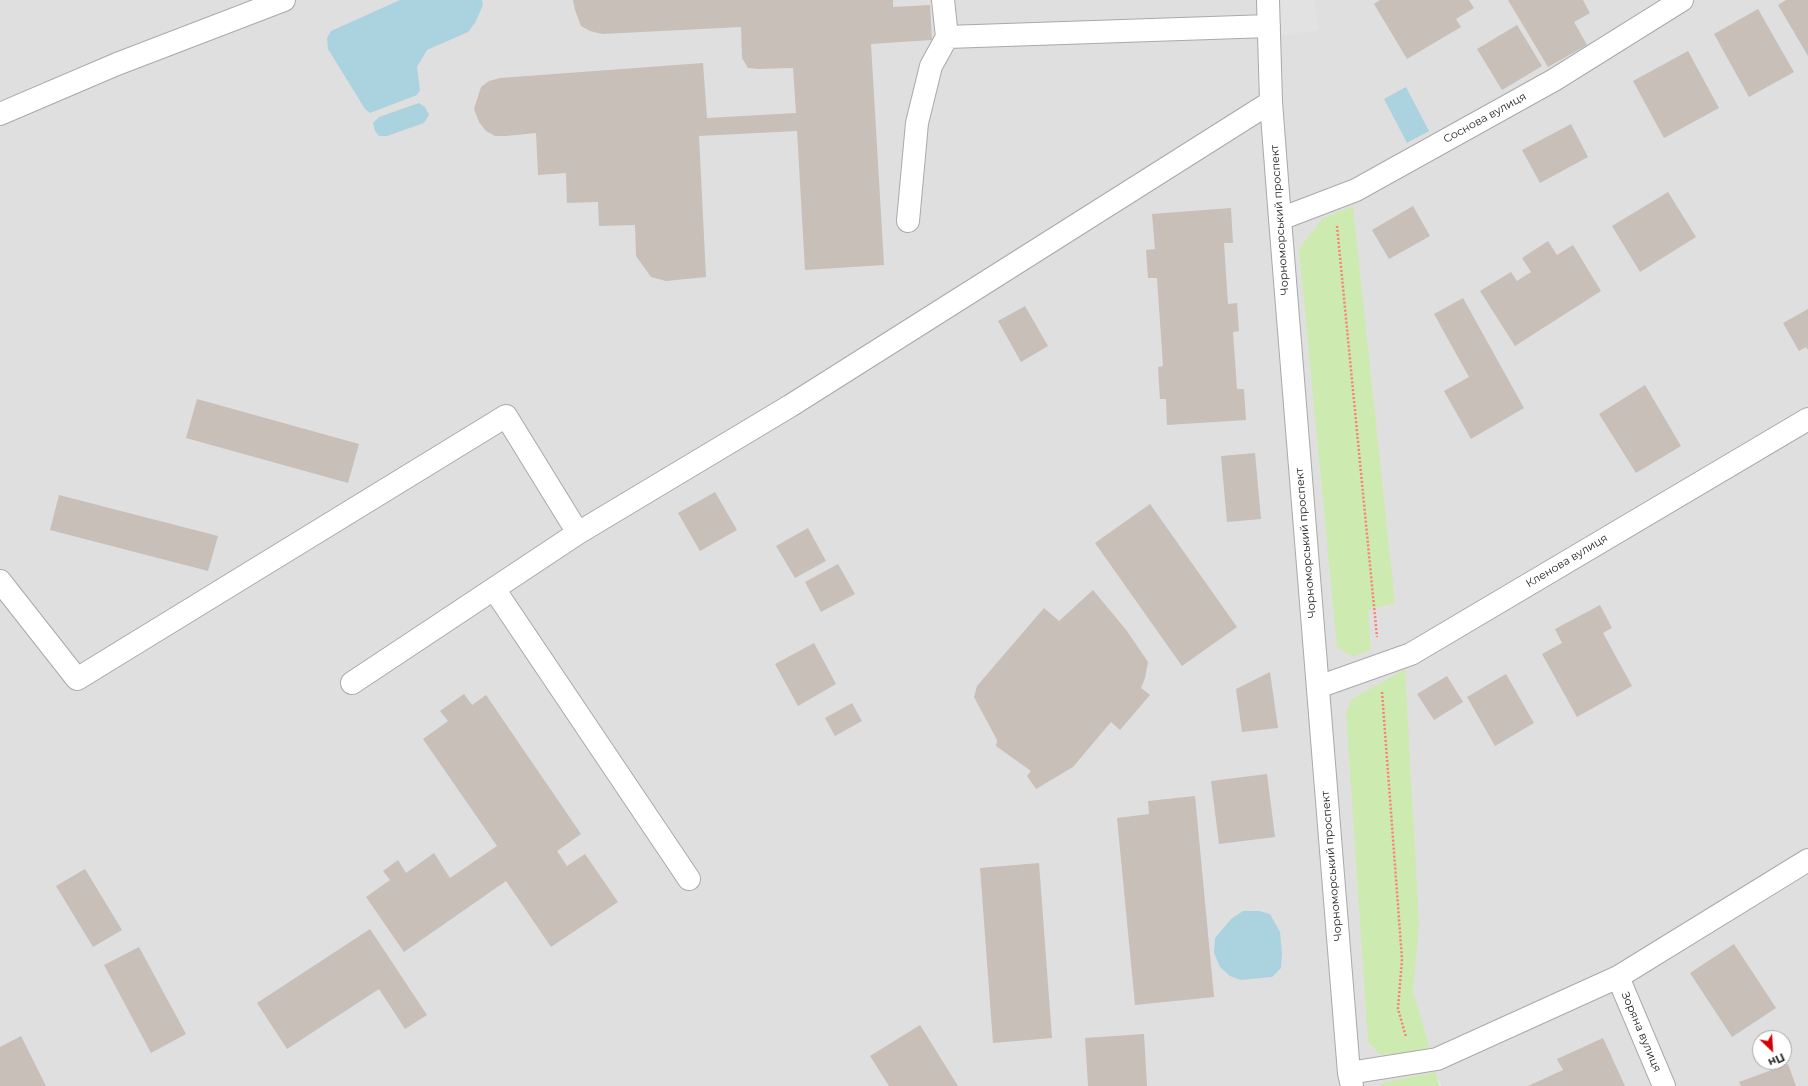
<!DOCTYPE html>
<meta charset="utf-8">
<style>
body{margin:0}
#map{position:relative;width:1808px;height:1086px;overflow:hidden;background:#f2efe9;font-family:Montserrat,sans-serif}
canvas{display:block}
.north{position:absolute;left:1752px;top:1030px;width:40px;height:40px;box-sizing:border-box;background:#fff;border:1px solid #a7a7a7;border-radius:50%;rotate:155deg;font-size:11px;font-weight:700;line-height:16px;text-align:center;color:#222}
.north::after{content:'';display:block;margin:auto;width:14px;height:18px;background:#d40000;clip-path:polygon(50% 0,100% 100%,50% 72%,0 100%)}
</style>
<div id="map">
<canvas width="1808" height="1086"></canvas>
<div class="north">Пн</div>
</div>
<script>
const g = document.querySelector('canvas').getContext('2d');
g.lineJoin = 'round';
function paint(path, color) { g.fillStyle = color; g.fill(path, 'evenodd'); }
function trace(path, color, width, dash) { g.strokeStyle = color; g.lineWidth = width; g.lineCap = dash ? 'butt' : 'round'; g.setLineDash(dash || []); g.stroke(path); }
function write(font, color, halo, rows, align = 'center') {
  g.font = font + ' Montserrat,sans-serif'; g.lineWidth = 3; g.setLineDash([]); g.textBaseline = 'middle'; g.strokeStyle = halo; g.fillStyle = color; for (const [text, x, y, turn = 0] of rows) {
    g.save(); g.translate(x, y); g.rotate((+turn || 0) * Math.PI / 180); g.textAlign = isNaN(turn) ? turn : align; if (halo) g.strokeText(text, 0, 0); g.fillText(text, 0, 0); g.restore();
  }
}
const residential = new Path2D(`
 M0,0H1808V1086H1441L1438,1079L1415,1086H0ZM1760,1038H1784V1062H1760Z`);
const grass = new Path2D(`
 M1353,206L1395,603L1368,610L1371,649L1353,657L1337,647L1299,249L1322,219Z
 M1405,669L1419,923L1413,991L1430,1050L1381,1055L1368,1042L1346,713L1352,699Z
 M1435,1072L1440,1086H1381L1383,1083Z`);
const parking = new Path2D(`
 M1276,0H1314L1318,30L1278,36Z`);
const water = new Path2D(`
 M400,0H482L483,5L475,23L468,32L427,50L417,67L420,90L417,95L370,113L365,109L328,49L327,38L331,31Z
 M1406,87L1429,131L1407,143L1384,99Z
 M419,103L425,107L429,115L424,123L387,136H379L375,131L373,123L379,117Z
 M1243,911H1259L1270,914L1280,932L1282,954L1281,968L1272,977L1241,980L1230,976L1220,967L1214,953L1215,938L1232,918Z`);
const building = new Path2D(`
 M573,0H893V7L930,5L932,40L871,44L884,265L805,270L797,131L699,136L706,277L666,281L651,277L636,256L635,225L599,226L598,202L567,203L566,173L538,175L536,133L506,136H495L486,131L479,122L474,109L481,87L489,81L500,78L703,63L707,118L796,113L793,68L759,69L748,68L742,58L741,27L602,34L590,31L581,26L575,10Z
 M1380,0H1469L1474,8L1456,19L1461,27L1407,59L1374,4Z
 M1508,0H1583L1590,13L1574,22L1587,45L1548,67Z
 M1786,0H1808V56L1778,5Z
 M1758,9L1794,72L1749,97L1714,34Z
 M1517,25L1542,66L1502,90L1477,49Z
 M1688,51L1719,108L1664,138L1633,81Z
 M1571,124L1588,157L1540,183L1522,150Z
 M1668,192L1696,237L1640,272L1612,226Z
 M1413,206L1430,236L1389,259L1372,230Z
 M1231,208L1233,243H1224L1228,304L1237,303L1239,331L1233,332L1237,389H1244L1246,420L1167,425L1166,399H1160L1158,367L1163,366L1157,278H1148L1146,250L1155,249L1152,214Z
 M1548,241L1557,255L1573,245L1601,291L1515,346L1480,291L1511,272L1517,281L1531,272L1522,258Z
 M1463,298L1524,408L1471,439L1444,391L1469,377L1434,314Z
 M1025,306L1048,346L1021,362L998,321Z
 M1808,309V350L1806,347L1799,351L1783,323Z
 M1645,385L1681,446L1636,473L1599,414Z
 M197,399L359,444L348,483L186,438Z
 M1255,453L1261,519L1227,522L1221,456Z
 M715,492L737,530L700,551L678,513Z
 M59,495L218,536L208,571L50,530Z
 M1150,504L1237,627L1182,666L1095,543Z
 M808,528L826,561L795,578L776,546Z
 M838,564L855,594L821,612L805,582Z
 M1093,590L1127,631L1148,662L1145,678L1141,688L1150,695L1120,730L1111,722L1073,767L1036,789L1027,776L1031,771L996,746L997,740L974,697L977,686L1044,608L1059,621Z
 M1600,605L1612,628L1603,633L1632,686L1577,717L1542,654L1562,643L1555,629Z
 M814,643L836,684L798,706L775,664Z
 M1270,672L1278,728L1242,732L1236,689Z
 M1506,674L1534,723L1495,746L1467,697Z
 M1447,676L1463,702L1434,720L1417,694Z
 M464,694L472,705L486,695L581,834L557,851L567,866L585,854L618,902L551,947L506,881L404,952L366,897L390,880L383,871L398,860L406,873L434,853L450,878L497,846L423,739L448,721L440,711Z
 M852,703L862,721L835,736L825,718Z
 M1267,774L1275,837L1219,844L1211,781Z
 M1195,796L1214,997L1135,1005L1117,818L1149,814L1148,801Z
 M1039,863L1052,1038L993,1043L980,868Z
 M85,869L122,930L93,947L56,886Z
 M370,929L427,1015L405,1029L379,989L287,1049L257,1003Z
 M1734,944L1776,1008L1732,1037L1690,973Z
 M139,947L186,1034L151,1053L104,965Z
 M920,1025L958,1086H889L870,1056Z
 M1144,1034L1147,1086H1088L1085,1038Z
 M21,1036L46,1086H0V1047Z
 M1603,1038L1625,1086H1528L1563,1070L1557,1059Z
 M1788,1064L1796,1086H1741L1739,1082Z`);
const path = new Path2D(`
 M1337,226L1377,637
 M1382,692L1402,959L1398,1009L1406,1037`);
const minor = new Path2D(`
 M1268,0L1271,102L1280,219L1349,1073L1352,1086
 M947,37L1269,26
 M0,114L117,64L284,0
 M1280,219L1356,190L1554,80L1682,0
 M908,221L917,123L931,66L947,37L943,0
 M0,581L77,679L506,416L578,533
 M494,589L689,879
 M352,683L578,533L790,406L1271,102
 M1318,687L1411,654L1808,419
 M1618,977L1664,1086
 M1349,1073L1437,1059L1618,977L1808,860`);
const streetNames = [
 ["Соснова вулиця",1485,118,-29],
 ["Чорноморський проспект",1280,220,-94],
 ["Чорноморський проспект",1306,543,-95],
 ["Кленова вулиця",1567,561,-31],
 ["Чорноморський проспект",1332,866,-95],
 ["Зоряна вулиця",1641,1032,67]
];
paint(residential, '#e0dfdf');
paint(grass, '#cdebb0');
paint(parking, '#e2e2e2');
paint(water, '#aad3df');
paint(building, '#c7bfb8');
trace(minor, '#a9a9a9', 24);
trace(path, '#fa8072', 2.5, [2, 2]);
trace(minor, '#fff', 22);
write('11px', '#222', '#fff', streetNames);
</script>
